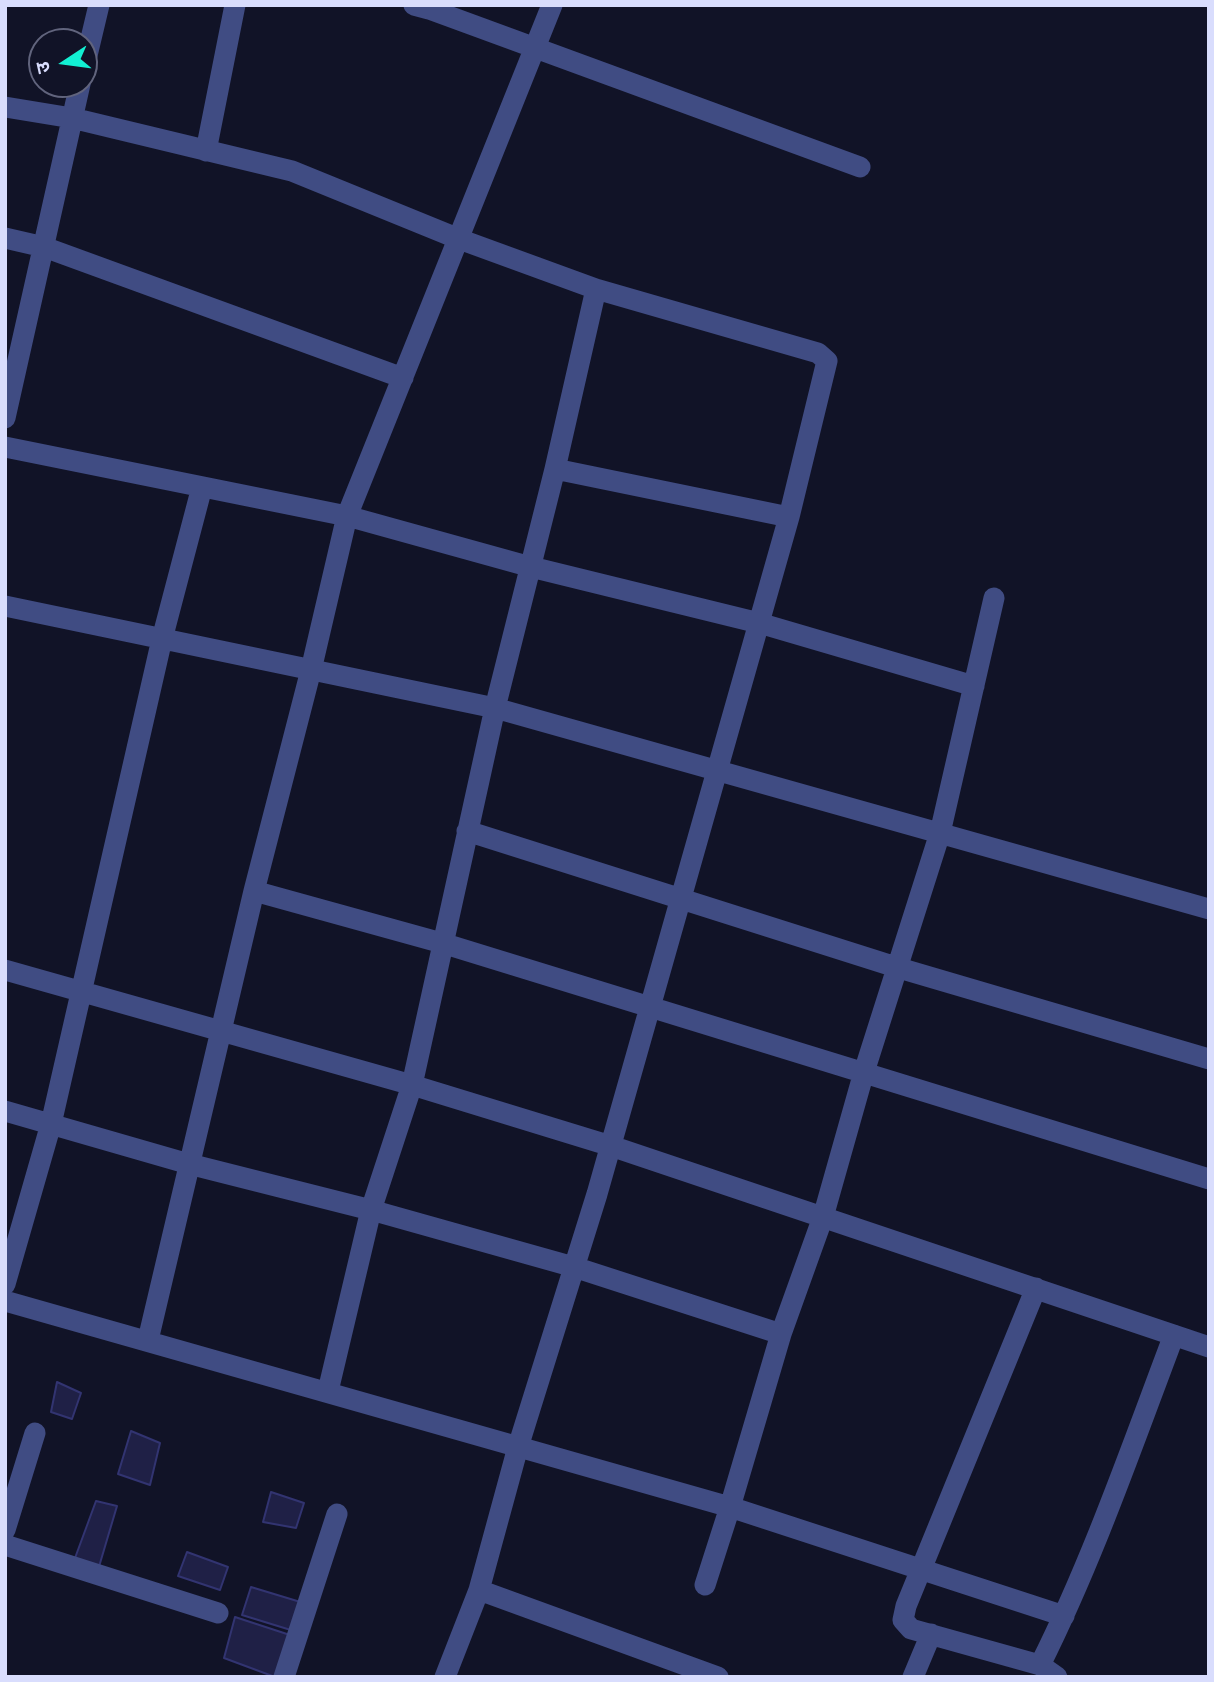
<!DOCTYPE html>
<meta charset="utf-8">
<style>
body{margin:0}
#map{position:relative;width:1214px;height:1682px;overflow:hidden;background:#111327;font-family:"Sofia Sans Condensed","Noto Sans Devanagari",sans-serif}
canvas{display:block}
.frame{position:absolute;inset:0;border:7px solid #d9ddfd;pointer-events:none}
.north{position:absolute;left:28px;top:28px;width:70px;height:70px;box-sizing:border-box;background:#111327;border:2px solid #61647d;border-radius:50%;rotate:257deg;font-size:19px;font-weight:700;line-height:28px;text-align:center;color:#d9ddfd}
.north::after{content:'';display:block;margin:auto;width:24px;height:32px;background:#12f0d3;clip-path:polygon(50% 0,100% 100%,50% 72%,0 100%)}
</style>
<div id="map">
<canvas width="1214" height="1682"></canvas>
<div class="frame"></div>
<div class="north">उ</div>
</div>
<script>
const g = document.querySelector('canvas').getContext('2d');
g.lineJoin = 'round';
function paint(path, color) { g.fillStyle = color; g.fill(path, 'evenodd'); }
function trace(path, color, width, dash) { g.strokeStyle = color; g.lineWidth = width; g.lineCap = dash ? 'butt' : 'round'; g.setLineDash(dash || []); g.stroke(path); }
const building = new Path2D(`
 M57,1382L81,1393L72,1419L51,1412Z
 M131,1431L160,1443L150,1485L118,1474Z
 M271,1492L304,1503L296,1528L263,1522Z
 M96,1501L117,1506L98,1570L75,1558Z
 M187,1552L228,1567L220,1590L178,1576Z
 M251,1587L307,1604L294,1631L242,1615Z
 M235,1617L293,1636L275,1677L224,1658Z`);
const minor = new Path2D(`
 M414,5L429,9L860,167
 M84,68L99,5
 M5,107L72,118L292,171L459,239L596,289L818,353L827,361L789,517L597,1194L518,1447L479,1590L445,1677
 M206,151L235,5
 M5,238L44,247L403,378
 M5,418L80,84
 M5,447L347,516L531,567L759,623L974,686
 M555,469L789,517
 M5,606L495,708L1209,909
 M467,831L899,968L1209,1059
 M254,891L442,943L1209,1179
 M5,970L412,1085L611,1146L1209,1347
 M5,1111L189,1164L371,1210L574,1267L781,1334
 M5,1284L51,1124L162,639L202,487
 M1036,1288L906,1606L903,1620L911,1629L1040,1665
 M5,1301L730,1507L1064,1616
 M148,1340L254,891L311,670L347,516L552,5
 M328,1391L371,1210L412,1085L495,708L555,469L596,289
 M5,1530L35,1433
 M5,1545L218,1613
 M705,1585L730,1507L781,1334L823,1217L864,1072L940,833L994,598
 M479,1590L718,1677
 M284,1677L337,1514
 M913,1677L931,1634
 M1057,1677L1040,1665C1093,1559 1132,1446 1174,1335`);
paint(building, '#1f2046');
trace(building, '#323471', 2);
trace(minor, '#404c83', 21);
</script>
